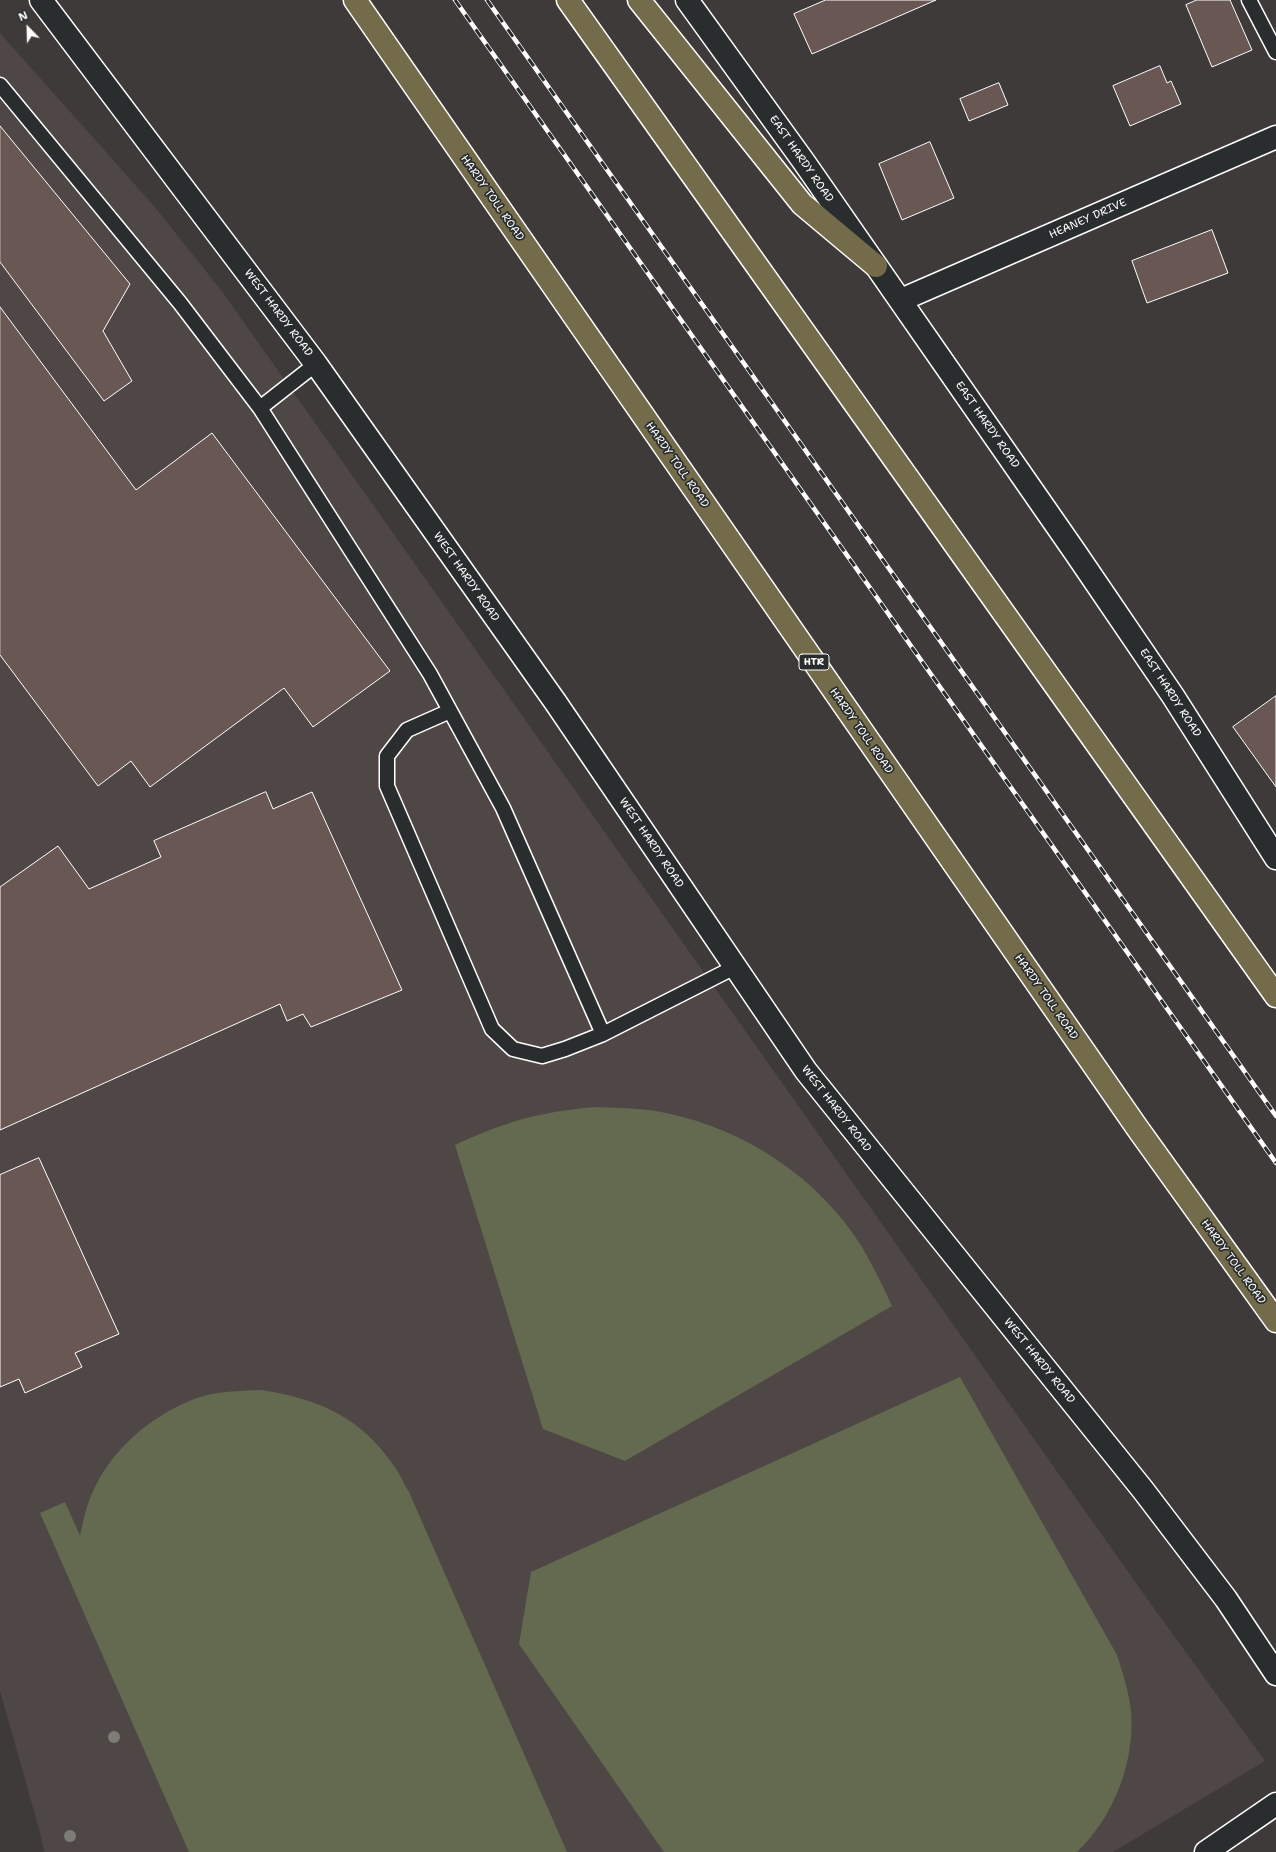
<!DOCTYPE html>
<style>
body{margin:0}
#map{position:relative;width:1276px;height:1852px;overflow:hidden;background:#3d3a39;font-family:"Shantell Sans",sans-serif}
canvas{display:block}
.north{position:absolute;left:8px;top:8px;width:40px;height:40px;-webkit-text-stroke:3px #2a2d2e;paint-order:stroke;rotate:337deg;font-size:11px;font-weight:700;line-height:16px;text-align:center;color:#fff}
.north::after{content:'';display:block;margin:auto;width:14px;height:18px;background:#fff;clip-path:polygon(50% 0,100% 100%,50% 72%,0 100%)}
</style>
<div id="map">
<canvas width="1276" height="1852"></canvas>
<div class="north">N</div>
</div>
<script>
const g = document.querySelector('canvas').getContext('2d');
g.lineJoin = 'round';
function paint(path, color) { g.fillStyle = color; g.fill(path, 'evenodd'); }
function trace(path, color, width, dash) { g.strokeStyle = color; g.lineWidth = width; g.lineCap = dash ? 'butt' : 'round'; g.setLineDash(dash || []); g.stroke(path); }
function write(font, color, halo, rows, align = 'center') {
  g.font = font + ' "Shantell Sans",sans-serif'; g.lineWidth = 3.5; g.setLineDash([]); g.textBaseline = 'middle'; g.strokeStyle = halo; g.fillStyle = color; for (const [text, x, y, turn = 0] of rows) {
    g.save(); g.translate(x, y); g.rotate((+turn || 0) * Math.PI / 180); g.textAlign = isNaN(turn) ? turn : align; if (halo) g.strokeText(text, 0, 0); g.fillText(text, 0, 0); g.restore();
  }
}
const built = new Path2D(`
 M0,33L154,206L221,290L1153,1607L1265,1761L1113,1852H44L41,1836L0,1691Z`);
const green = new Path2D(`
 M594,1107C618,1108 642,1108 666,1113C745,1129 819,1178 862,1247C873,1266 883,1286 892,1306L625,1461L543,1429L455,1145C504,1122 539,1112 594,1107Z
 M960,1377L1117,1655C1123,1674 1129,1692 1131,1711C1135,1762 1114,1817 1077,1852H664L519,1644L531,1572Z
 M261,1390C318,1399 360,1416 394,1466C400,1474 404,1484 409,1492L567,1852H189L40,1513L65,1502L80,1536C82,1527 84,1516 87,1507C103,1456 148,1416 197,1398C217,1391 239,1391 261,1390Z`);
const building = new Path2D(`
 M826,0H936L812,54L794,14Z
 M1197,0H1230L1252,50L1212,67L1186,5Z
 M1160,66L1167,83L1171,81L1181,104L1130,126L1113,86Z
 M999,83L1008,105L969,121L960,99Z
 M0,126L130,284L103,331L132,381L104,401L0,262Z
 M930,142L954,198L902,220L879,164Z
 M1212,230L1228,273L1147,303L1132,261Z
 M0,307L136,490L212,433L390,671L313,727L284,688L150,787L131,761L98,786L0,655Z
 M1276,696V787L1233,727Z
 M266,792L273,809L312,792L402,990L311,1027L303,1014L287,1021L280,1004L0,1130V887L58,846L89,889L161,857L154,841Z
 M39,1158L119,1334L75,1353L82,1367L25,1393L19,1379L0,1387V1175Z`);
const service = new Path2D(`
 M1249,0L1276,52
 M0,85L180,303L260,408L430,674L503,808L603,1034L735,967
 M260,408L316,364
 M450,711L407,730L387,756V786L492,1029L513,1049L542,1056L565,1049L603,1034`);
const minor = new Path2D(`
 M901,300L1276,137`);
const secondary = new Path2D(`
 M41,0L316,364L556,703L806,1071L1143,1490L1226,1599L1276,1674
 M687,0L804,162L1075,552L1173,696L1276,858
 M1206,1852L1276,1804`);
const motorway = new Path2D(`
 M355,0L1138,1129L1276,1321
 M568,0L1276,996
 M639,0L802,204L876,266`);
const rail = new Path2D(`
 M455,0L1276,1163
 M487,0L1276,1116`);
const trees = [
 [114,1737],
 [70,1836]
];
const shields = [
 [814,662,30]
];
const shieldNames = [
 ["HTR",814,662]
];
const streetNames = [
 ["EAST HARDY ROAD",801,159,55],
 ["HARDY TOLL ROAD",492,198,55],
 ["HEANEY DRIVE",1088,219,-24],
 ["WEST HARDY ROAD",278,313,53],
 ["EAST HARDY ROAD",987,425,55],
 ["HARDY TOLL ROAD",677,465,55],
 ["WEST HARDY ROAD",466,577,55],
 ["EAST HARDY ROAD",1170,693,57],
 ["HARDY TOLL ROAD",861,731,55],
 ["WEST HARDY ROAD",651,843,56],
 ["HARDY TOLL ROAD",1046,997,55],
 ["WEST HARDY ROAD",836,1109,52],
 ["HARDY TOLL ROAD",1233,1262,54],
 ["WEST HARDY ROAD",1039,1361,51]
];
paint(built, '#4e4745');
paint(green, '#646a4f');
paint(building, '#695753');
trace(building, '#fff', 1);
trace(service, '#fff', 17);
trace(minor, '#fff', 25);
trace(secondary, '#fff', 25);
trace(motorway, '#fff', 25);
trace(service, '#2a2d2e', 14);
trace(minor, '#2a2d2e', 22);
trace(secondary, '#2a2d2e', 22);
trace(motorway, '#746b4b', 22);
trace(rail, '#fff', 4.5);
trace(rail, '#2a2d2e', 3, [9]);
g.fillStyle = '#7d7d76';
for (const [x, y] of trees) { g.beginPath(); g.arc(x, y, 6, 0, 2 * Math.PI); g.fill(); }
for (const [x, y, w] of shields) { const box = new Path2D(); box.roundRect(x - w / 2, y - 8, w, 16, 3); g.fillStyle = '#2a2d2e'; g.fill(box); trace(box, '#fff', 1); }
write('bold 10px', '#fff', null, shieldNames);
write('11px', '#fff', '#2a2d2e', streetNames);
</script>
